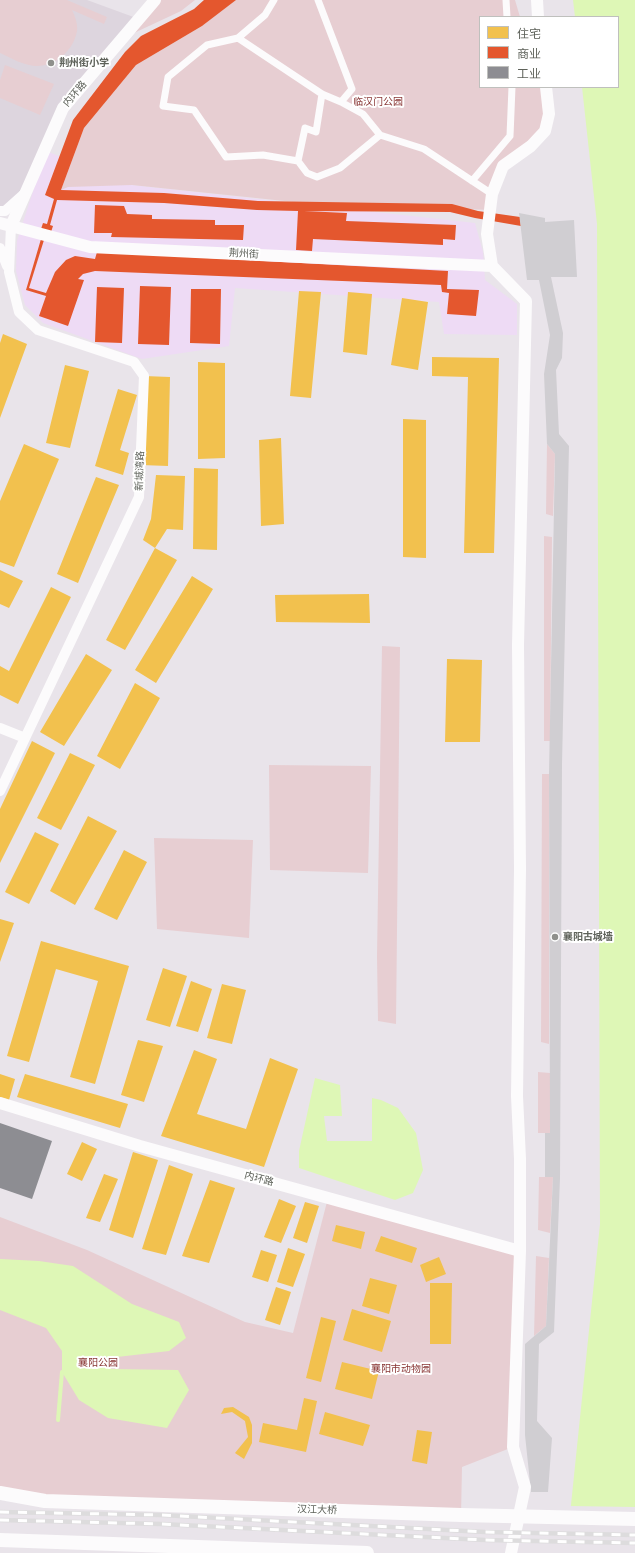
<!DOCTYPE html>
<meta charset="utf-8">
<style>
body{margin:0}
#map{position:relative;width:635px;height:1553px;overflow:hidden;background:#e9e4ea;font-family:Rubik,"Noto Sans SC",sans-serif}
canvas{display:block}
.legend{position:absolute;left:479px;top:16px;width:140px;height:72px;box-sizing:border-box;background:#fff;border:1px solid #bfc0bd;margin:0;padding:5px 7px;list-style:none;font-size:12px;color:#5e625a}
.legend li{display:flex;align-items:center;gap:8px;height:20px}
.legend b{width:20px;border:1px solid #bfc0bd}
</style>
<div id="map">
<canvas width="635" height="1553"></canvas>
<ul class="legend">
<li><b style="height:11px;background:#f2c14e"></b>住宅</li>
<li><b style="height:11px;background:#e4572e"></b>商业</li>
<li><b style="height:11px;background:#8d8d92"></b>工业</li>
</ul>
</div>
<script>
const g = document.querySelector('canvas').getContext('2d');
g.lineJoin = 'round';
function paint(path, color) { g.fillStyle = color; g.fill(path, 'evenodd'); }
function trace(path, color, width, dash) { g.strokeStyle = color; g.lineWidth = width; g.lineCap = dash ? 'butt' : 'round'; g.setLineDash(dash || []); g.stroke(path); }
function write(font, color, halo, rows, align = 'center') {
  g.font = font + ' Rubik,"Noto Sans SC",sans-serif'; g.lineWidth = 4; g.setLineDash([]); g.textBaseline = 'middle'; g.strokeStyle = halo; g.fillStyle = color; for (const [text, x, y, turn = 0] of rows) {
    g.save(); g.translate(x, y); g.rotate((+turn || 0) * Math.PI / 180); g.textAlign = isNaN(turn) ? turn : align; if (halo) g.strokeText(text, 0, 0); g.fillText(text, 0, 0); g.restore();
  }
}
const commercial = new Path2D(`
 M46,151L132,185L475,223L483,252L485,280L517,304V335L444,334L439,302L235,288L229,346L142,359L43,323L25,305L16,271L17,241Z`);
const education = new Path2D(`
 M0,0H87L139,19L63,108L26,193L0,211Z`);
const green = new Path2D(`
 M0,0H67L107,17L104,24L72,10C75,17 78,23 77,31C73,53 51,70 29,65C19,63 9,57 0,53Z
 M161,0H195L181,11L134,33Z
 M235,0H515L520,17H480V87H541L545,131L503,167L490,210L294,202L132,185L68,187L61,190L84,128L136,65L202,26Z
 M5,65L54,84L40,115L0,98V80Z
 M547,444L555,454L553,516L546,514Z
 M544,536L552,537L550,741H544Z
 M382,646L400,647L396,1024L378,1021L377,956Z
 M269,765L371,766L368,873L270,870Z
 M542,774H549V1044L541,1042Z
 M154,838L253,840L249,938L157,929Z
 M538,1072L550,1073V1133H538Z
 M539,1177H553L550,1233L538,1230Z
 M328,1198L520,1251L513,1447L462,1467L461,1515L0,1493V1217L87,1250L245,1322L293,1333Z
 M536,1256L549,1258L546,1326L534,1336Z`);
const water = new Path2D(`
 M573,0H635V1553H566L600,1224L597,224L582,87H618V17H575Z
 M315,1078L340,1085L342,1116H324L327,1141H372V1098L381,1100L398,1108L416,1133L423,1170L413,1193L395,1200L299,1168V1151Z
 M0,1259L39,1261L73,1266L132,1304L179,1322L186,1338L169,1351L117,1357L111,1369L178,1370L189,1390L167,1428L108,1418L79,1400L62,1372V1351L46,1328L0,1310Z`);
const pier = new Path2D(`
 M569,1506L635,1507V1553H564Z`);
const homes = new Path2D(`
 M299,291L321,292L311,398L290,396Z
 M348,292L372,294L367,355L343,352Z
 M402,298L428,302L418,370L391,365Z
 M3,334L27,344L0,418V343Z
 M432,357L499,358L494,553H464L468,377L432,376Z
 M198,362L225,363V458L198,459Z
 M65,365L89,371L70,448L46,443Z
 M144,376L170,377L168,466L141,465Z
 M118,389L137,395L120,450L129,453L123,475L95,466Z
 M403,419L426,420V558L403,557Z
 M281,438L284,524L261,526L259,440Z
 M24,444L59,459L14,567L0,562V501Z
 M194,468L218,469L217,550L193,549Z
 M156,475L185,476L183,530L167,529L155,548L177,560L125,650L106,640L155,548L143,540L151,519Z
 M96,477L119,485L78,583L57,574Z
 M0,570L23,581L9,608L0,604Z
 M192,576L213,589L156,683L135,670Z
 M51,587L71,597L18,704L0,695V666L9,671Z
 M369,594L370,623L276,622L275,595Z
 M86,654L112,670L64,746L40,732Z
 M447,659L482,660L480,742H445Z
 M135,683L160,698L120,769L97,756Z
 M32,741L55,753L0,863V809Z
 M70,753L95,765L61,830L37,818Z
 M88,816L117,831L75,905L50,891Z
 M35,832L59,844L29,904L5,892Z
 M124,850L147,862L117,920L94,909Z
 M0,919L14,923L0,962Z
 M41,941L129,966L95,1084L70,1077L98,981L56,969L29,1062L7,1056Z
 M163,968L187,976L170,1027L146,1020Z
 M191,981L212,989L198,1032L176,1026Z
 M222,984L246,990L232,1044L207,1038Z
 M138,1040L163,1046L144,1102L121,1095Z
 M194,1050L217,1059L197,1114L246,1129L270,1058L298,1069L264,1167L161,1136Z
 M0,1074L15,1079L9,1100L0,1097Z
 M25,1074L128,1104L120,1128L17,1097Z
 M82,1142L97,1149L82,1181L67,1174Z
 M133,1152L158,1160L133,1238L109,1230Z
 M169,1165L193,1174L166,1255L142,1249Z
 M104,1174L118,1179L100,1222L86,1218Z
 M210,1180L235,1188L209,1263L182,1256Z
 M279,1199L296,1206L281,1243L264,1237Z
 M305,1202L319,1206L307,1243L293,1238Z
 M336,1225L365,1232L361,1249L332,1241Z
 M381,1236L417,1248L412,1263L375,1251Z
 M288,1248L305,1254L293,1287L277,1282Z
 M261,1250L277,1255L268,1282L252,1277Z
 M439,1257L446,1274L426,1282L420,1265Z
 M370,1278L397,1285L389,1314L362,1306Z
 M430,1283H452L451,1344H430Z
 M276,1287L291,1292L280,1325L265,1320Z
 M352,1309L391,1321L382,1352L343,1340Z
 M321,1317L336,1321L321,1382L306,1378Z
 M342,1362L379,1371L372,1399L335,1389Z
 M304,1398L317,1401L306,1452L259,1442L263,1423L297,1430Z
 M233,1407L249,1417L252,1425V1443L244,1459L235,1453L248,1437L245,1421L232,1412L221,1414L224,1408Z
 M325,1412L370,1425L363,1446L319,1434Z
 M417,1430L432,1432L427,1464L412,1461Z`);
const shops = new Path2D(`
 M204,0H236L202,26L136,65L84,128L61,190L164,193L258,201L452,204L478,211L520,217L521,226L475,218L450,212L304,211L347,213L346,221L456,225L455,240L443,239V245L313,239L312,251L296,250L298,211L257,210L164,203L57,200L50,225L53,226L48,241L44,240L29,288L46,293L55,272L66,260L75,256L95,259L97,252L448,271L447,289L479,290L476,316L447,314L449,293L442,292L441,285L95,271L83,274L78,279L84,280L68,326L39,316L46,296L26,290L41,239L38,238L43,223L47,224L54,199L45,195L73,120L125,52L141,36L194,9Z
 M95,205L124,206L127,214L152,215V219L215,220V225H244L243,240L111,237L112,233H94Z
 M140,286L171,287L169,345L138,344Z
 M97,287L124,288L122,343L95,342Z
 M191,289H221L220,344L190,343Z`);
const industry = new Path2D(`
 M0,1123L52,1141L32,1199L0,1188Z`);
const stream = new Path2D(`
 M58,1420L62,1372`);
const building = new Path2D(`
 M519,213L545,218V222L574,220L577,277H551L563,333L562,358L556,370L559,434L569,446L562,764L560,1178L554,1332L539,1344L537,1421L552,1438L548,1492H531L525,1435V1344L546,1326L553,1177H545V1133H550L549,774L555,454L547,444L544,374L550,335L539,280H527Z`);
const pedestrian = new Path2D(`
 M318,0L352,89L341,102L322,94L238,38L207,45L168,77L163,106L194,110L226,157L263,155L298,161L305,128L316,132L322,94
 M506,0L507,17
 M238,38L265,15L274,0
 M341,102L363,114L380,135L424,149L492,194
 M298,161L307,173L317,177L340,168L380,135
 M472,181L510,136L512,87`);
const minor = new Path2D(`
 M0,211H5L24,194
 M0,248L7,266
 M0,728L25,738
 M0,791L139,497L144,376L134,362L38,330L19,312L9,272L11,226`);
const tertiary = new Path2D(`
 M537,0L538,17
 M0,223L90,247L492,266
 M11,226L63,108L155,0
 M0,1103L140,1146L520,1251
 M511,1553L525,1487L513,1447L520,1251V1159L517,1096L520,869L518,645L526,301L492,266L487,234L492,194L503,166L531,146L545,131L549,114L546,87`);
const secondary = new Path2D(`
 M0,1493L45,1501L461,1515L635,1519
 M0,1540L367,1553`);
const rail = new Path2D(`
 M0,1512L161,1515L485,1532L635,1535
 M0,1520L161,1524L485,1540L635,1543`);
const markers = [
 [51,63,4,"#8f908c"],
 [555,937,4,"#8f908c"]
];
const poiNames = [
 ["荆州街小学",59,63],
 ["襄阳古城墙",563,937]
];
const streetNames = [
 ["内环路",75,94,-50],
 ["荆州街",244,254,3],
 ["新城湾路",140,471,-88],
 ["内环路",259,1179,15],
 ["汉江大桥",317,1510,2]
];
const parkNames = [
 ["临汉门公园",378,102],
 ["襄阳公园",98,1363],
 ["襄阳市动物园",401,1369]
];
paint(commercial, '#eedbf5');
paint(education, '#ddd5de');
paint(green, '#e7ced2');
paint(water, '#def7b6');
paint(pier, '#e9e4ea');
paint(homes, '#f2c14e');
paint(shops, '#e4572e');
paint(industry, '#8d8d92');
trace(stream, '#def7b6', 4);
paint(building, '#d0ced2');
trace(pedestrian, '#fcfbfc', 7);
trace(minor, '#fcfbfc', 10);
trace(tertiary, '#fcfbfc', 12);
trace(secondary, '#fcfbfc', 14);
trace(rail, '#dddcdd', 4.5);
trace(rail, '#fff', 3, [9]);
for (const [x, y, r, color] of markers) { const dot = new Path2D(); dot.arc(x, y, r, 0, 2 * Math.PI); g.fillStyle = color; g.fill(dot); trace(dot, '#fff', 1.5); }
write('bold 10px', '#5e625a', '#fff', poiNames, 'left');
write('10px', '#5e625a', '#fff', streetNames);
write('10px', '#883433', '#fff', parkNames);
</script>
